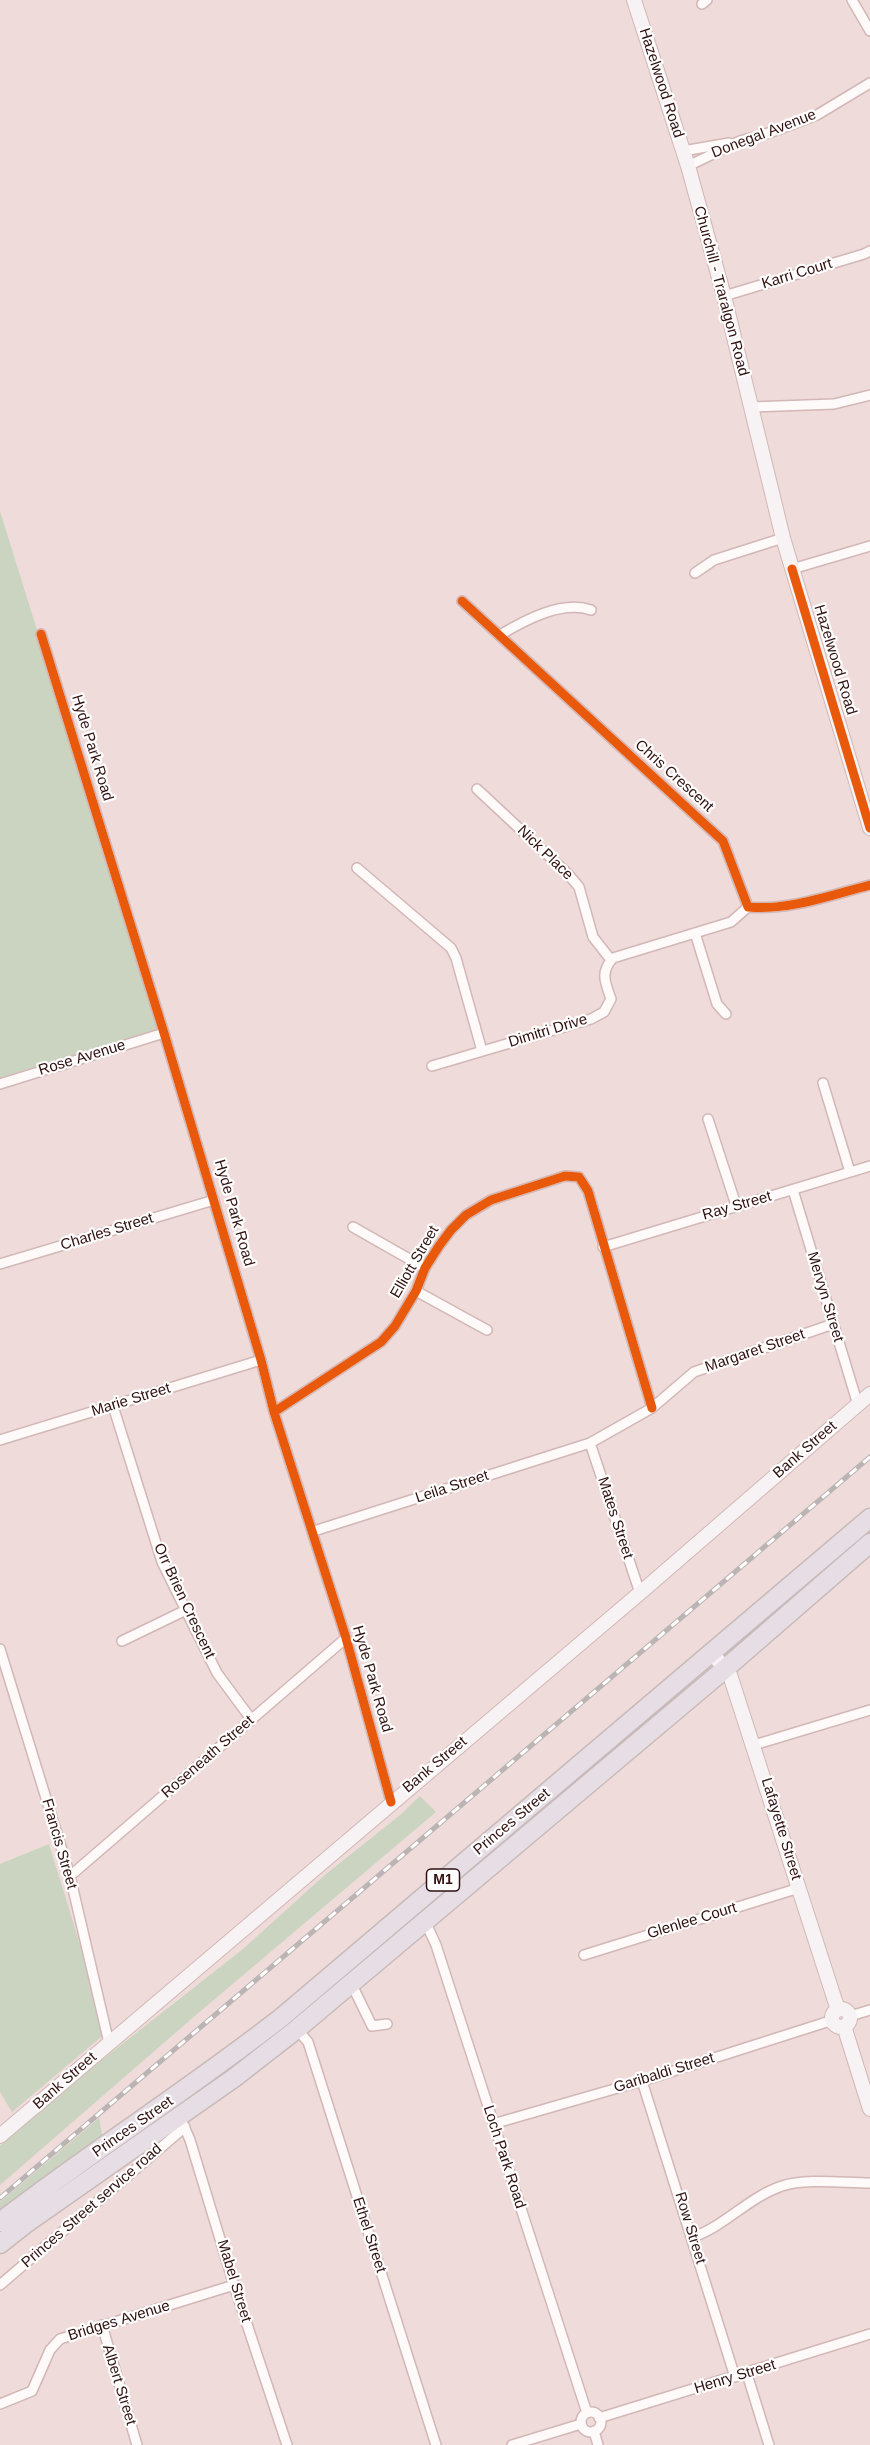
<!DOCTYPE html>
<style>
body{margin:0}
canvas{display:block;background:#efdbd9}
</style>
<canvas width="870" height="2445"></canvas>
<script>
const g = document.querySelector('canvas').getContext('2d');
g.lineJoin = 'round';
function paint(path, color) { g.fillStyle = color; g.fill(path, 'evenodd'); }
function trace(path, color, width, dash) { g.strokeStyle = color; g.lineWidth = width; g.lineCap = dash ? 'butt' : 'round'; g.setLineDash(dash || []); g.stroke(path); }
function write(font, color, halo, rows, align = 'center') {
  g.font = font + ' Arial,sans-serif'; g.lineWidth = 4.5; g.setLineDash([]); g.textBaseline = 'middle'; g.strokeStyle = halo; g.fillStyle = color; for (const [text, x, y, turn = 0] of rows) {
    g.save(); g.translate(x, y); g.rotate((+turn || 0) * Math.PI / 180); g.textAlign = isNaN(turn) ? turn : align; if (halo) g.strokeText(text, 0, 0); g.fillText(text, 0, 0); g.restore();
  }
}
const green = new Path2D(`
 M0,511L162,1032L0,1082Z
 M420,1796L436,1812L196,2015L0,2185V2146L98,2063L243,1949L326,1874L399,1816Z
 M49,1844L107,2032L12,2112L0,2092V1864Z
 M99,2118L103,2139L0,2214V2202Z`);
const street = new Path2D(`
 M852,0L870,31
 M702,4L707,0
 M683,151L729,143
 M688,166L740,141L775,131L817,115L870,83
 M724,296L864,254L870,251
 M752,407L834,404L870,395
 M792,569L870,546
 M695,573L714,560L783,538
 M462,601L723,841L748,907C788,911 831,895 870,885
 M41,634L164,1033L261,1360L274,1412L346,1638L391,1802
 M500,635C525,620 562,600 591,610
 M477,789L568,874L579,887L593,937L611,960
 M357,868L451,948L456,958L482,1051
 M695,933L717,1004L726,1014
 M432,1066L591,1019L604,1012L611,999C605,982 600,972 613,958L731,922L748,907
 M823,1083L850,1172
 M0,1084L164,1033
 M708,1119L736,1205
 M793,1190L858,1405
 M353,1227L425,1268
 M603,1247L870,1166
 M0,1264L214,1200
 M416,1291L487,1330
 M113,1406L162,1562L217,1673L251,1719
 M274,1412L381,1342L395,1326L416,1291L425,1268L439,1246L451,1230L466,1215L491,1200L565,1176L579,1177L588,1191L652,1408
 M0,1440L261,1360
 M590,1443L640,1593
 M314,1531L590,1443L652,1408L694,1372L833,1324
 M122,1641L186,1610
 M0,1649L70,1876L109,2043
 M754,1745L870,1710
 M70,1876L346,1638
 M424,1919L436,1945L587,2413
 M584,1955L799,1888
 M351,1983L372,2026L387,2024
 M850,2016L870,2010
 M297,2029L308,2042L436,2445
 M642,2081L735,2377
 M180,2117L190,2140L234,2285L287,2445
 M493,2124L642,2081L833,2020
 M693,2237C725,2226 749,2197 782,2186C806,2178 844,2183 870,2183
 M0,2285L185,2127
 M102,2325L137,2445
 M747,2374L769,2445
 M0,2404L32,2391L50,2350L60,2339L234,2285
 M581 2422a10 10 0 1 1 20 0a10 10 0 1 1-20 0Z
 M599,2418L870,2334
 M594,2431L598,2445
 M512,2445L581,2424`);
const secondary = new Path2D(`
 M634,0L688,166L724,296L783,538L870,828
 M712,1653L730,1675L838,2010
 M832 2018a9 9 0 1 1 18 0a9 9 0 1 1-18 0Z
 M844,2026L870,2109
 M0,2136L640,1593L870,1394`);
const highway = new Path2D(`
 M0,2222C92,2151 190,2089 282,2017L870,1518
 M0,2244L24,2225L234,2078L297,2029L726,1668L870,1543`);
const rail = new Path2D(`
 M0,2198L870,1457`);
const cycleway = new Path2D(`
 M792,569L870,828
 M462,601L723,841L748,907C788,911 831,895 870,885
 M41,634L164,1033L261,1360L274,1412L346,1638L391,1802
 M274,1412L381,1342L395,1326L416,1291L425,1268L439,1246L451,1230L466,1215L491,1200L565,1176L579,1177L588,1191L652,1408`);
const shields = [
 [443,1880,33]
];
const shieldNames = [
 ["M1",443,1880]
];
const streetNames = [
 ["Hazelwood Road",661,83,72],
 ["Donegal Avenue",764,134,-21],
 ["Karri Court",797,274,-17],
 ["Churchill - Traralgon Road",721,291,75],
 ["Hazelwood Road",835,660,73],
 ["Hyde Park Road",92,748,73],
 ["Chris Crescent",674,776,42],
 ["Nick Place",545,853,44],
 ["Dimitri Drive",548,1031,-17],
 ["Rose Avenue",82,1058,-17],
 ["Ray Street",737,1206,-16],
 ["Hyde Park Road",234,1213,74],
 ["Charles Street",107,1232,-17],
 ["Elliott Street",415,1262,-60],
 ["Mervyn Street",825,1297,73],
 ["Margaret Street",755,1351,-19],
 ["Marie Street",131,1400,-17],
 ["Bank Street",805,1450,-41],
 ["Leila Street",452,1487,-18],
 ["Mates Street",615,1518,72],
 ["Orr Brien Crescent",184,1601,65],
 ["Hyde Park Road",372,1679,74],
 ["Roseneath Street",208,1757,-41],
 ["Bank Street",435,1765,-40],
 ["Princes Street",512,1822,-40],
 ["Lafayette Street",781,1829,73],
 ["Francis Street",59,1844,74],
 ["Glenlee Court",692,1921,-17],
 ["Garibaldi Street",664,2073,-17],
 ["Bank Street",65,2081,-41],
 ["Princes Street",133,2127,-35],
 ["Loch Park Road",504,2157,72],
 ["Princes Street service road",92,2206,-41],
 ["Row Street",690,2228,73],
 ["Ethel Street",369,2235,72],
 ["Mabel Street",234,2281,73],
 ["Bridges Avenue",119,2321,-17],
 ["Henry Street",735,2377,-17],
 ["Albert Street",119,2385,73]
];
paint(green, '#cbd4c0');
trace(street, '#d2b7b6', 12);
trace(secondary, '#d2b7b6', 16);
trace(highway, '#c8bab9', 21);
trace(street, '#fdfaf9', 9);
trace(secondary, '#f7f2f3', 14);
trace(highway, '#e7dee5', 18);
trace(rail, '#bbb4b4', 5);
trace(rail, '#fefefe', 3, [9]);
trace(cycleway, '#e8590c', 9);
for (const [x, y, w] of shields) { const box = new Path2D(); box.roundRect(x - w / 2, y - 11, w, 22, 4.5); g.fillStyle = '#fefefe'; g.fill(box); trace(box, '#311110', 1.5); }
write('bold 14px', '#311110', null, shieldNames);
write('15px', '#311110', '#fefefe', streetNames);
</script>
